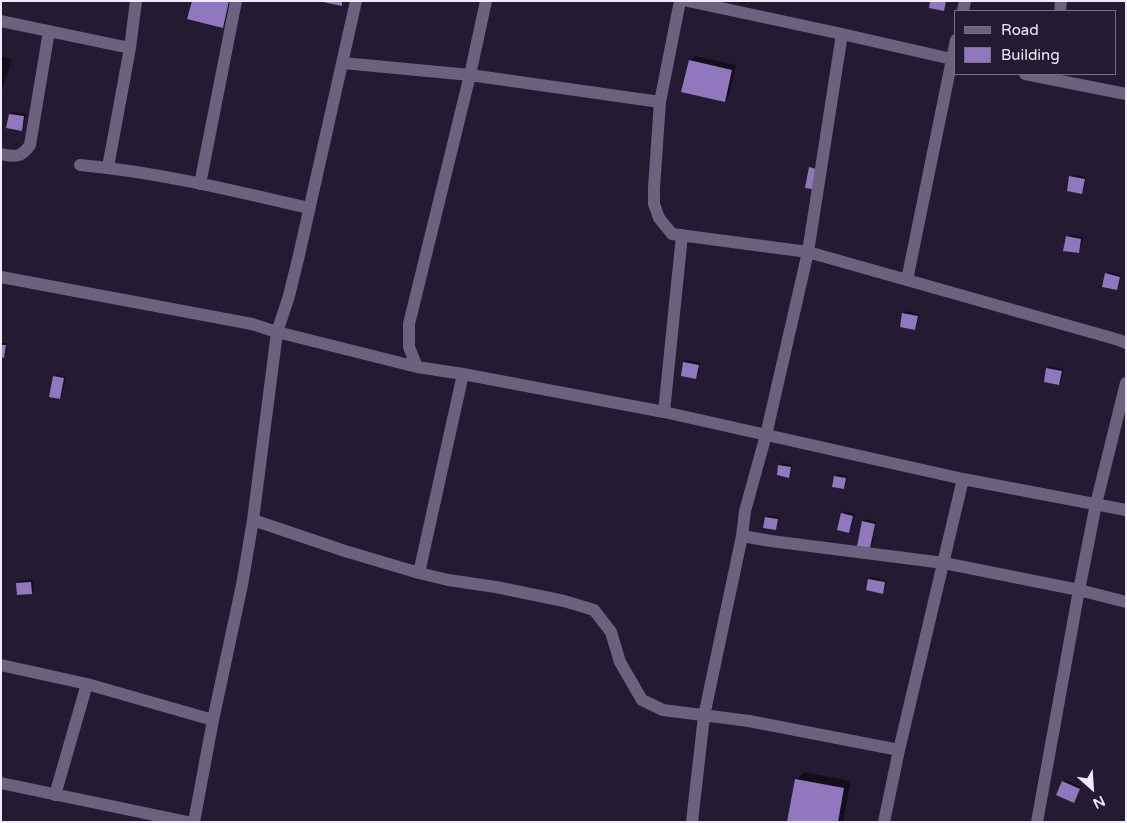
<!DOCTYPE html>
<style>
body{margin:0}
#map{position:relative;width:1127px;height:823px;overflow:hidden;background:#241b33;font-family:"Varela Round",sans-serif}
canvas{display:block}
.frame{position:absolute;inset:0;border:2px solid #f1ecfc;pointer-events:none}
.legend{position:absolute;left:954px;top:10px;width:162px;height:65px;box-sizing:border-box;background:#241b33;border:1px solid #766f83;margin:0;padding:6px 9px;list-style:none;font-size:15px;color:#f1ecfc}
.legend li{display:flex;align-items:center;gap:10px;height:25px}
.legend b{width:25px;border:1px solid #766f83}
.north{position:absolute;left:1067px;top:763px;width:50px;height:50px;-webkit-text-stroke:4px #241b33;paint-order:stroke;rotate:154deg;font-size:14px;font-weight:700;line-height:20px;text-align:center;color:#f1ecfc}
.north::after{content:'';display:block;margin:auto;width:18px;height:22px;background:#f1ecfc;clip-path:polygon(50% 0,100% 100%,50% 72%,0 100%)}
</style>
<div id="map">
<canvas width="1127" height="823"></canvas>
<div class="frame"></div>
<ul class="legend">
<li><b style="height:6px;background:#6c617f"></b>Road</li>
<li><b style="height:14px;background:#9177bd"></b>Building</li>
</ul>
<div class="north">N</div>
</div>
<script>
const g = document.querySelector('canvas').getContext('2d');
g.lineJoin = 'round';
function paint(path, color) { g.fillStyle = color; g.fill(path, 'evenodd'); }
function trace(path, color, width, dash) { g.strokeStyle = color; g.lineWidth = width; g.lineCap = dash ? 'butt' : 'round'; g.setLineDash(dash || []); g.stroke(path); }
const shadow = new Path2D(`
 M193,1H232L227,22L222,27Z
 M1,56L12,60L1,93Z
 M695,56L736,65L729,96L724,101L690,61Z
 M12,112L26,114L23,127L21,129L10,114Z
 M1073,175L1086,177L1084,190L1082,192L1071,177Z
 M1069,235L1083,237L1080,250L1078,252L1067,237Z
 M1108,272L1121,275L1118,286L1116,288L1106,274Z
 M905,311L919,314L917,326L915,329L903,314Z
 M1,343H7L6,354L3,356H1Z
 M687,360L700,363L698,375L696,377L684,362Z
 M1049,366L1063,369L1061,382L1059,384L1047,368Z
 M56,375L66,377L62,396L60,398L54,377Z
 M782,463L792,465L791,474L789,476L780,465Z
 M837,474L847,476L846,485L844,487L835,477Z
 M845,511L855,514L851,529L849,531L843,513Z
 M768,515L779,517L777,526L775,528L766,517Z
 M865,519L876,522L872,545L870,547L863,522Z
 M871,577L887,581L884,590L882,593L869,579Z
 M33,580L34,590L32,593L17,584L19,581Z
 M804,772L851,781L843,822H789L796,780Z
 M1065,780L1081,787L1074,801L1063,782Z`);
const building = new Path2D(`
 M192,1H229L223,28L187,19Z
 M318,1H342V6Z
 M930,1H946L944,11L929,8Z
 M689,60L732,70L725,102L681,92Z
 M9,114L24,116L22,131L6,128Z
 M809,167L816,169L812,189L805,188Z
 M1069,176L1085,179L1082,194L1067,191Z
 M1066,236L1081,239L1079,253L1063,251Z
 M1105,273L1120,277L1117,290L1102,287Z
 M902,313L918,316L915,330L900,327Z
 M1,345H6L4,358L1,357Z
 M683,362L699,365L696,379L681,376Z
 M1046,368L1062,371L1059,385L1044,382Z
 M53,376L64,378L60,399L49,397Z
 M778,465L791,467L789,478L777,475Z
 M834,476L846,478L844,489L832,487Z
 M841,513L853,516L849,533L837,530Z
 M765,517L778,519L776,530L763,528Z
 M862,521L875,524L870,548L857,546Z
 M868,579L885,582L883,594L866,590Z
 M31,582L32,594L17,595L16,583Z
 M795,779L844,788L838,822H787Z
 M1062,781L1080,789L1074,803L1056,795Z`);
const minor = new Path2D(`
 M486,1L470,75L409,324V347L417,367L463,374L664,412L963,479L1126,510
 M680,1L660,102L654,188V204L659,218L672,234L808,252L1119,340L1126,343
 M688,1L842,34L956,60
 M963,11L965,1
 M1060,11L1061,1
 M1,21L130,48
 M842,34L808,252L766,435L745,511L742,536L771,541L944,563L1079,590L1037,822
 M343,63L470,75L660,102
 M1025,74L1126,94
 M1,154C15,157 21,158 30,145L49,31
 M80,165C158,172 234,191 309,208
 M108,167L130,48L136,1
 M200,184L236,1
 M1,277L252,324L277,332L417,367
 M907,280L956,40
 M1126,383L1096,504L1079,590L1126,602
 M664,412L682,235
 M253,520L345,551L419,573L448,580L496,587L564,601L594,610L611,632L620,662L642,700L663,710L749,721L899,750
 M419,573L463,374
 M1,665L87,684L213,720
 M1,783L188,822
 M55,795L87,684
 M194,822L213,720L242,585L253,520L277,332L289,296L299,255L356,1
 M692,822L704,716L742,536
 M884,822L899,750L963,479`);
paint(shadow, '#0007');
paint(building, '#9177bd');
trace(minor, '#6c617f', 12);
</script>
